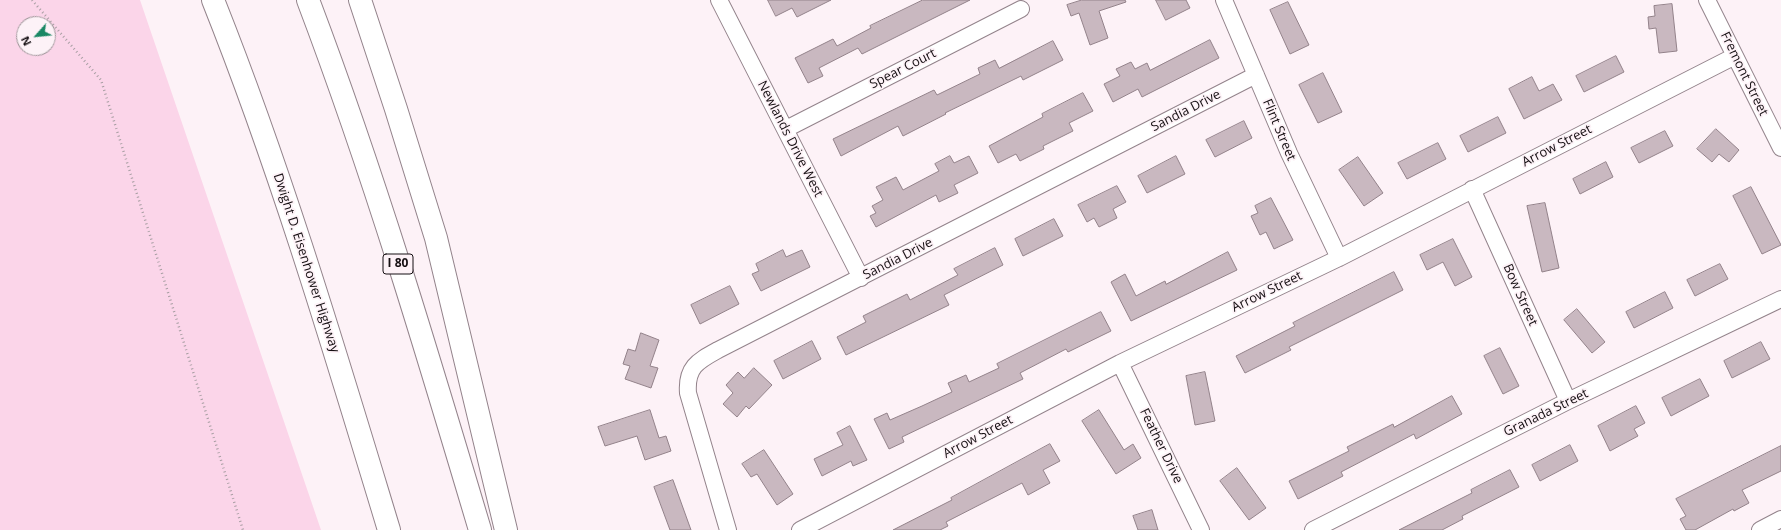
<!DOCTYPE html>
<style>
body{margin:0}
#map{position:relative;width:1781px;height:530px;overflow:hidden;background:#fdf2f7;font-family:"Open Sans",sans-serif}
canvas{display:block}
.north{position:absolute;left:16px;top:16px;width:40px;height:40px;box-sizing:border-box;background:#fdf2f7;border:1px solid #a0979b;border-radius:50%;rotate:243deg;font-size:11px;font-weight:700;line-height:16px;text-align:center;color:#150f12}
.north::after{content:'';display:block;margin:auto;width:14px;height:18px;background:#1a8764;clip-path:polygon(50% 0,100% 100%,50% 72%,0 100%)}
</style>
<div id="map">
<canvas width="1781" height="530"></canvas>
<div class="north">N</div>
</div>
<script>
const g = document.querySelector('canvas').getContext('2d');
g.lineJoin = 'round';
function paint(path, color) { g.fillStyle = color; g.fill(path, 'evenodd'); }
function trace(path, color, width, dash) { g.strokeStyle = color; g.lineWidth = width; g.lineCap = dash ? 'butt' : 'round'; g.setLineDash(dash || []); g.stroke(path); }
function write(font, color, halo, rows, align = 'center') {
  g.font = font + ' "Open Sans",sans-serif'; g.lineWidth = 3.5; g.setLineDash([]); g.textBaseline = 'middle'; g.strokeStyle = halo; g.fillStyle = color; for (const [text, x, y, turn = 0] of rows) {
    g.save(); g.translate(x, y); g.rotate((+turn || 0) * Math.PI / 180); g.textAlign = isNaN(turn) ? turn : align; if (halo) g.strokeText(text, 0, 0); g.fillText(text, 0, 0); g.restore();
  }
}
const green = new Path2D(`
 M0,0H140L321,530H0ZM24,24H48V48H24Z`);
const building = new Path2D(`
 M768,0H831L797,17L792,8L776,16Z
 M923,0H970L862,54L858,48L819,68L823,76L808,83L795,58L833,39L837,46L871,28L870,26Z
 M1082,0H1125L1126,2L1099,11L1108,38L1090,45L1079,13L1071,16L1067,5Z
 M1156,0H1186L1190,8L1166,20Z
 M1288,2L1309,45L1290,54L1270,10Z
 M1672,4L1677,51L1659,53L1656,28L1649,29L1648,17L1655,16L1654,6Z
 M1210,40L1219,58L1142,97L1138,89L1113,102L1104,84L1120,76L1116,69L1131,62L1135,69L1147,63L1150,70Z
 M1053,41L1063,60L1023,80L1021,76L945,113L946,114L903,136L898,126L841,156L833,139L934,90L937,95L980,74L978,68L995,60L999,68Z
 M1616,56L1624,72L1584,92L1576,76Z
 M1323,73L1342,112L1318,123L1299,85Z
 M1532,77L1539,91L1553,84L1562,100L1524,119L1509,89Z
 M1083,93L1093,111L1069,123L1073,131L1043,146L1044,149L1020,161L1016,154L998,163L989,146L1043,117L1042,114Z
 M1498,117L1506,133L1468,152L1460,136Z
 M1244,121L1252,138L1215,157L1206,140Z
 M1716,129L1739,150L1729,162L1719,154L1712,162L1697,149Z
 M1665,131L1673,146L1639,163L1631,148Z
 M1438,143L1446,159L1407,179L1398,163Z
 M950,156L954,163L969,156L978,173L954,185L958,193L939,202L936,195L876,227L870,216L876,213L872,206L883,200L876,187L896,177L903,190L939,171L935,164Z
 M1176,156L1185,174L1147,193L1138,176Z
 M1358,157L1383,193L1364,206L1339,170Z
 M1606,162L1613,177L1580,194L1573,179Z
 M1117,186L1126,202L1113,209L1117,218L1099,227L1094,218L1087,222L1078,205Z
 M1751,187L1781,245L1762,254L1733,196Z
 M1271,198L1293,240L1274,249L1266,232L1260,235L1251,216L1258,213L1255,206Z
 M1545,203L1559,268L1542,272L1527,206Z
 M1054,219L1063,236L1023,256L1015,239Z
 M1453,239L1472,277L1455,286L1443,262L1427,270L1420,255Z
 M995,248L1003,265L944,295L949,305L846,355L837,337L866,322L863,316L907,294L910,300L958,275L954,269Z
 M783,250L786,257L802,250L810,267L761,291L752,274L759,271L756,264Z
 M1228,252L1237,270L1131,321L1111,282L1125,274L1136,296L1165,281L1166,284Z
 M1720,264L1728,279L1695,296L1687,280Z
 M1394,272L1403,290L1289,347L1291,350L1245,373L1236,356L1295,326L1293,323Z
 M730,286L739,304L700,324L691,305Z
 M1665,292L1673,308L1634,328L1626,312Z
 M1577,309L1605,342L1592,353L1564,320Z
 M1101,312L1111,331L1068,352L1066,349L1020,373L1023,379L902,437L904,442L889,449L874,419L887,413L890,420L922,406L952,392L948,383L966,375L969,382L999,368L997,364Z
 M641,333L659,340L650,366L658,368L651,388L625,379L630,366L623,364L628,349L635,351Z
 M812,341L821,359L783,379L774,361Z
 M1761,342L1770,359L1732,378L1724,361Z
 M1500,348L1519,386L1503,394L1484,356Z
 M754,368L772,385L749,409L746,406L737,417L723,404L733,393L726,385L738,372L744,378Z
 M1205,372L1215,421L1195,425L1186,376Z
 M1700,379L1709,396L1671,416L1662,398Z
 M1452,396L1462,414L1416,439L1414,434L1341,472L1343,476L1298,499L1289,481L1349,451L1347,447L1393,424L1394,427Z
 M1636,406L1645,423L1634,429L1638,436L1610,451L1598,426Z
 M650,410L659,438L666,436L671,451L645,460L637,436L605,446L598,427Z
 M1099,410L1124,450L1133,444L1141,458L1116,474L1082,421Z
 M850,426L867,460L853,466L851,461L822,476L814,459L843,445L837,433Z
 M1050,444L1060,461L1043,470L1050,483L1028,495L1022,483L946,522L948,526L940,530H893L952,500L951,498Z
 M1570,445L1578,461L1540,481L1532,465Z
 M1781,446V471L1742,490L1749,503L1734,511L1733,509L1695,530H1686L1680,519L1686,516L1676,499Z
 M764,450L793,494L777,505L757,474L751,477L742,464Z
 M1237,468L1266,508L1249,520L1220,481Z
 M1510,470L1519,487L1462,516L1463,519L1442,530H1399L1472,493L1471,490Z
 M673,480L691,530H670L654,487Z
 M1152,510L1158,530H1138L1133,516Z`);
const path = new Path2D(`
 M32,0L101,80L243,530`);
const minor = new Path2D(`
 M719,0L861,278
 M1224,0L1289,153L1339,258
 M1707,0L1781,148
 M786,129L1021,9
 M1472,189L1568,401
 M1120,363L1201,530
 M728,530L688,393C686,367 698,361 718,350L1256,75
 M800,530L1120,363L1339,258L1735,56
 M1313,530L1568,401L1781,299
 M1760,530L1781,519`);
const highway = new Path2D(`
 M213,0C282,173 335,352 389,530
 M308,0C374,174 427,352 480,530
 M360,0L396,109L436,238L506,530`);
const shields = [
 [398,264,30]
];
const shieldNames = [
 ["I 80",398,264]
];
const streetNames = [
 ["Spear Court",903,69,-27],
 ["Fremont Street",1744,74,64],
 ["Sandia Drive",1186,111,-27],
 ["Flint Street",1279,130,67],
 ["Newlands Drive West",790,139,63],
 ["Arrow Street",1557,146,-27],
 ["Sandia Drive",898,259,-27],
 ["Dwight D. Eisenhower Highway",306,263,72],
 ["Arrow Street",1267,292,-26],
 ["Bow Street",1520,295,66],
 ["Granada Street",1546,413,-26],
 ["Arrow Street",978,437,-28],
 ["Feather Drive",1161,446,64]
];
paint(green, '#fbd5e9');
paint(building, '#c9b8c0');
trace(building, '#93828a', 1);
trace(minor, '#93838b', 18);
trace(highway, '#93838b', 24);
trace(path, '#a99fa4', 2.5, [1, 3]);
trace(minor, '#fff', 16);
trace(highway, '#fff', 22);
for (const [x, y, w] of shields) { const box = new Path2D(); box.roundRect(x - w / 2, y - 10, w, 20, 3); g.fillStyle = '#fdf2f7'; g.fill(box); trace(box, '#150f12', 1); }
write('bold 12px', '#150f12', null, shieldNames);
write('13px', '#150f12', '#fdf2f7', streetNames);
</script>
